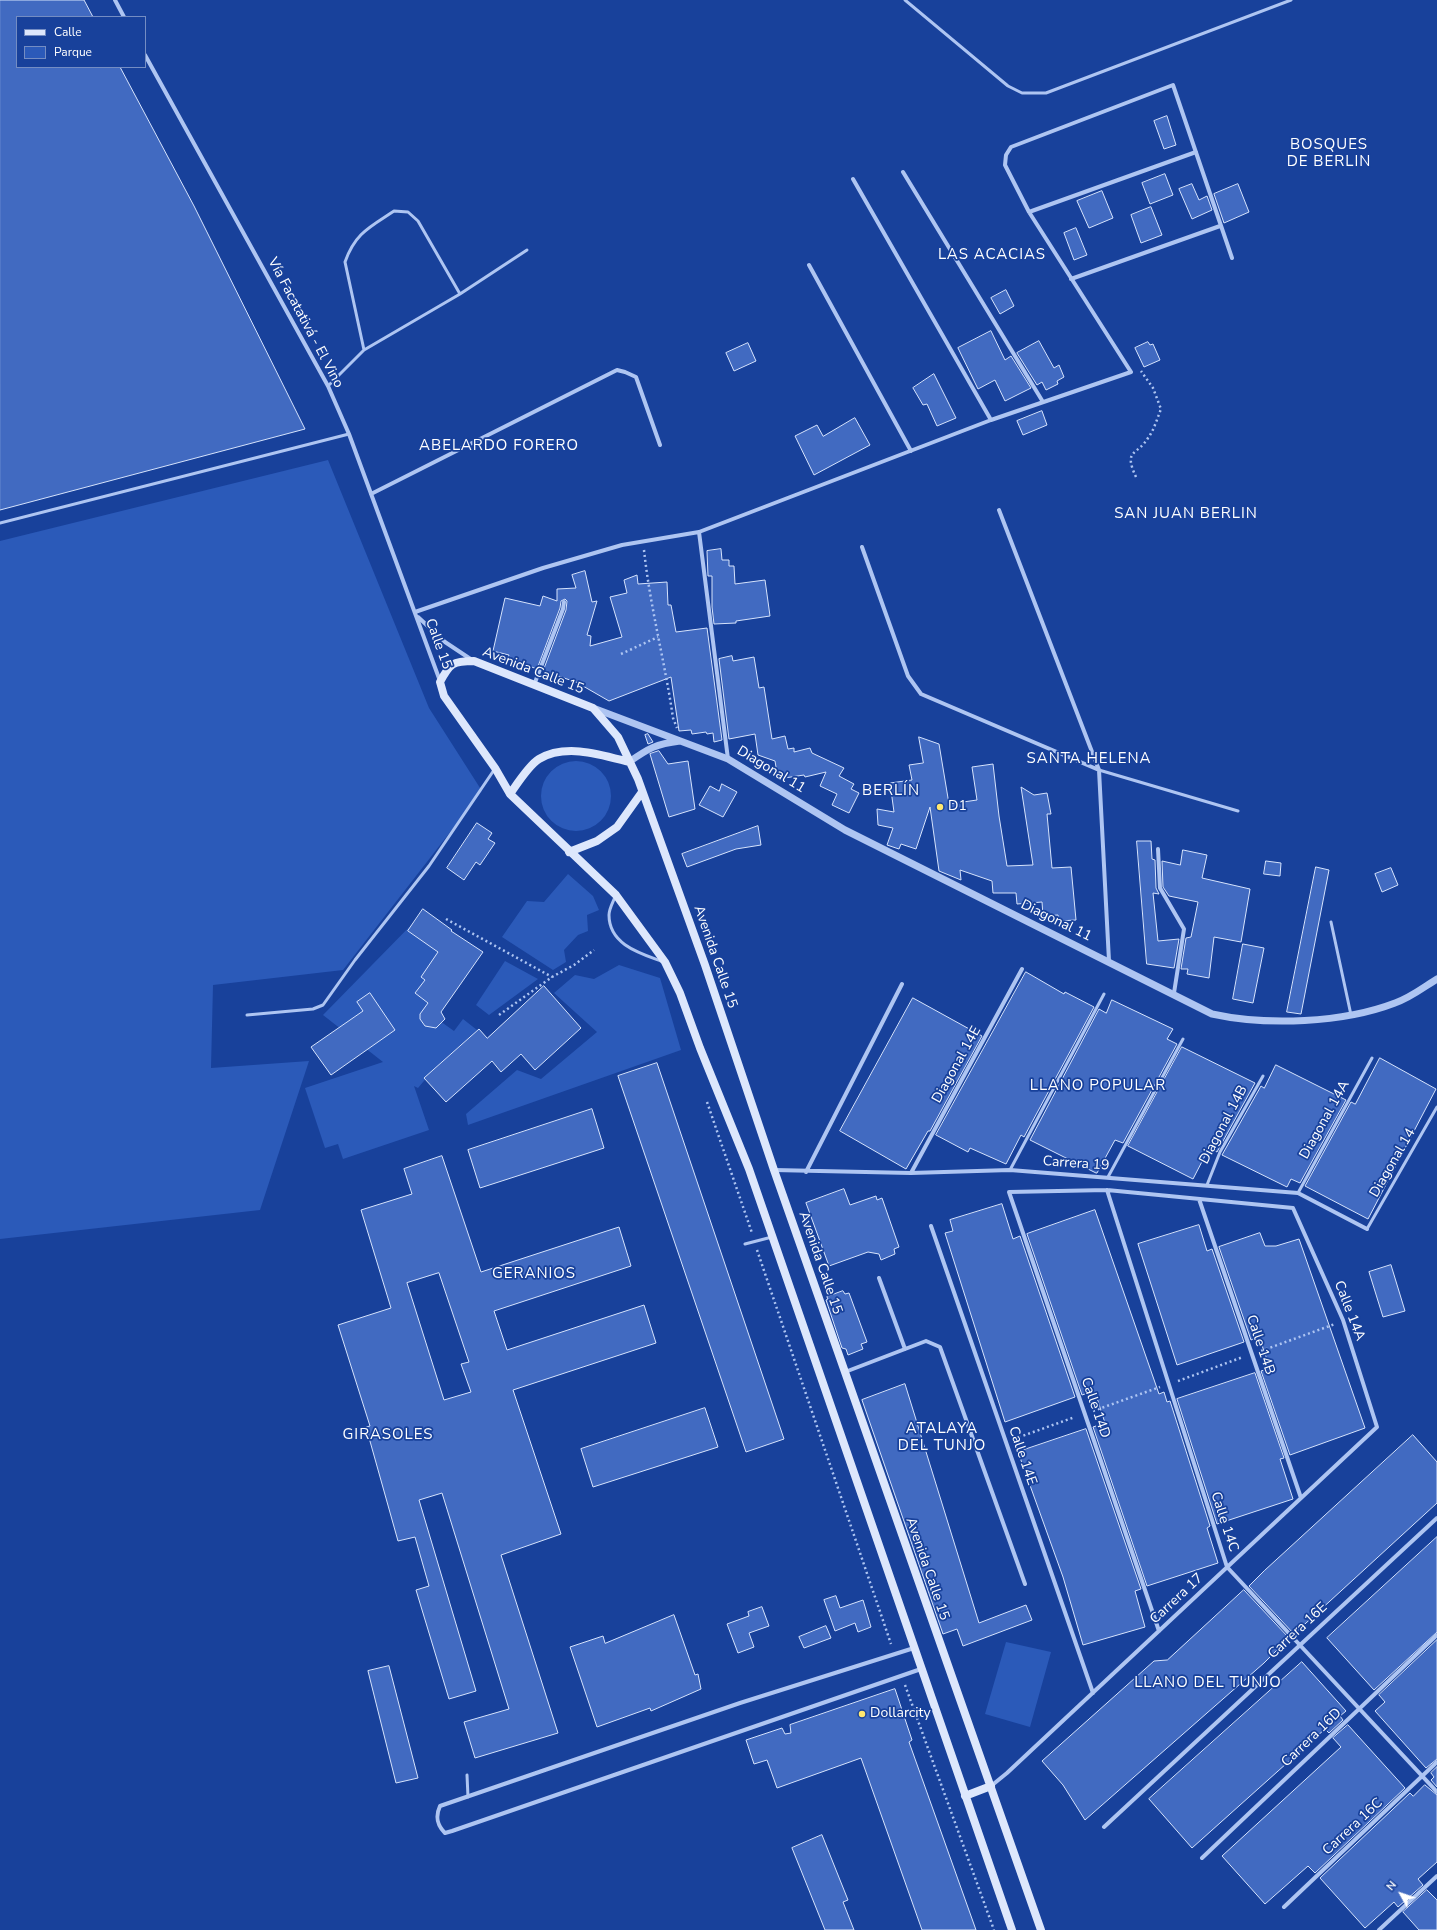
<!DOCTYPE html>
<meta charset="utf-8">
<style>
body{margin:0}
#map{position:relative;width:1437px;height:1930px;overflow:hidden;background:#18419b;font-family:"Nunito Sans",sans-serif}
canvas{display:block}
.legend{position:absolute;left:16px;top:16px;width:130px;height:52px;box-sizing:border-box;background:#18419b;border:1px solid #748dc3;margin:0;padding:5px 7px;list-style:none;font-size:12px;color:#fff}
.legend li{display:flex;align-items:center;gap:8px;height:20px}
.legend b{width:20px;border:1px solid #748dc3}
.north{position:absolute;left:1381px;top:1874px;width:40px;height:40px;-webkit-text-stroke:3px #18419b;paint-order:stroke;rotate:310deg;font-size:11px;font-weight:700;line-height:16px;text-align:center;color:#fff}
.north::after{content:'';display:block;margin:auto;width:14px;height:18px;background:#fff;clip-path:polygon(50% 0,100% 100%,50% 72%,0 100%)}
</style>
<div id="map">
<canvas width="1437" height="1930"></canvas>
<ul class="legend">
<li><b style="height:5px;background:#dde7fc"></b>Calle</li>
<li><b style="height:11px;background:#2b5ab9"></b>Parque</li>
</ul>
<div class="north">N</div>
</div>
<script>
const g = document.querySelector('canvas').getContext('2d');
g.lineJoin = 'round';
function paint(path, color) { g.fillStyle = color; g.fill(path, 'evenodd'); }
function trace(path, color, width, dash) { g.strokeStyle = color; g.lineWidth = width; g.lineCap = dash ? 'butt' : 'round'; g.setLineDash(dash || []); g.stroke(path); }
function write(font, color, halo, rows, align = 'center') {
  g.font = font + ' "Nunito Sans",sans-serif'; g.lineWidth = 3.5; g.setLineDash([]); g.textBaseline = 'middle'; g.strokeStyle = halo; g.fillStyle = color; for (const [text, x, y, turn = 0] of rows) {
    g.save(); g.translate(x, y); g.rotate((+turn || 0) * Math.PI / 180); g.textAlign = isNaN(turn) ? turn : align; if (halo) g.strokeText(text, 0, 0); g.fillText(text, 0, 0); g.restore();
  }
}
const green = new Path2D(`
 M328,460L429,708L482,791L343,970L213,985L211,1068L309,1061L260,1210L0,1239V541Z
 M541 796a35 35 0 1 1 70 0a35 35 0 1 1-70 0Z
 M568,874L593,896L599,910L587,915L588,931L578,935L564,950L566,962L553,970L502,937L527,901L544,902Z
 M419,917L456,940L433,998L426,1011L454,1031L463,1019L477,1030L434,1069L418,1088L414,1086L429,1130L343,1159L338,1144L325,1148L305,1088L383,1062L323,1015Z
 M505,961L538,979L489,1015L476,1005Z
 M619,965L660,978L681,1050L468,1125L466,1114L517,1070L541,1079L597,1032L554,993L575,975L594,979Z
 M1006,1642L1051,1652L1030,1727L985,1714Z`);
const building = new Path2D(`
 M0,0H84L93,17H17V67H120L194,206L305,429L0,510Z
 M1167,116L1176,145L1164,149L1154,121Z
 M1165,174L1173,195L1150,204L1142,183Z
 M1192,184L1199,200L1207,196L1212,210L1192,219L1179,189Z
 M1238,184L1249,212L1224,223L1214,194Z
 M1102,191L1113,218L1089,228L1077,201Z
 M1151,207L1162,235L1141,243L1131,215Z
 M1076,228L1087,255L1074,260L1064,233Z
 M1006,290L1014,306L1000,314L991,298Z
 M991,331L1005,360L1011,356L1031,388L1005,401L995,380L978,389L958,348Z
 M1039,341L1054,368L1059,365L1064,377L1057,381L1058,384L1046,390L1042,382L1037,385L1017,353Z
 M1148,342L1150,345L1153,344L1160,360L1144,367L1135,348Z
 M748,343L756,361L734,371L726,353Z
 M934,374L956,418L937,426L927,404L923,405L913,388Z
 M1042,411L1047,425L1023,435L1017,421Z
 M855,418L870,445L814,475L795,436L817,425L823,436Z
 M721,549L722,560H729V566H734L735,584L765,580L770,616L736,621V623L714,624L712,607V576H708L707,551Z
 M585,571L592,602L597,601L587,635L591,636L590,646L622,637L610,597L627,593L624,580L637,575L638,584L667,582L668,605H671L676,632L707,628L722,740L714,742L713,733L707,734L706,732L692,734L691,730L679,731L671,677L609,701L576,682L543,671L566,610L567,601L565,599L561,601L560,608L537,669L508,658L509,655L493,651L505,598L540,606L543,596L557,601V589L576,588L572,575Z
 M732,656L733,661L754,657L759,688L764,687L772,739L785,736L788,749L794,748V752L810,748L812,753L844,768L839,776L854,784L851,789L859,793L849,813L832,805L837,794L820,786L826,772L805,777L804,775L778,779L775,761L758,755L755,734L729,739L719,659Z
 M648,734L653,742L648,744L645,735Z
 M919,737L939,744L949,804L977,800L972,767L993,764L999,816L1007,866L1033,865L1021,787L1034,795L1047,793L1051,814H1047L1052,868L1071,867L1076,920L1059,921L1058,915L1043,916L1042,902L1017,904L1016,893H993L992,881L960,870L961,880L939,871L930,807L916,849L901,844L899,849L887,845L893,828L878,825L877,809L894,812L890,783L912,780L909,765L923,763Z
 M659,751L668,764L688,761L695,809L669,817L650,754Z
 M722,784L737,792L723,817L699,805L710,786L719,791Z
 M477,823L492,833L488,839L495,843L480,865L476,862L464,880L447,868Z
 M758,826L761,845L736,849L687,867L682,854Z
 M1137,841H1151L1152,859L1155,860L1156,888L1159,894L1153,893L1158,941L1179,939L1174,968L1147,964Z
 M1183,850L1207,855L1202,878L1250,889L1241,942L1214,937L1209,978L1187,974L1188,969H1181L1186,938L1191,937L1198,902L1169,896L1163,887L1162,861L1180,865Z
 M1266,861L1281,863L1280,876L1264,874Z
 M1316,867L1329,870L1301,1014L1287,1012Z
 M1391,868L1398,885L1382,892L1375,874Z
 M423,909L452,930L451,931L483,952L441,1012L445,1019L436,1028L425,1026L420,1019V1014L428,1003L415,993L425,980L421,977L438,952L408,931Z
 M1243,944L1264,948L1253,1003L1233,999Z
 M1026,972L1064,994L1065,992L1094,1007L1024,1137L1021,1135L1006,1164L970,1148L968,1152L936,1135Z
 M544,986L581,1028L535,1070L521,1054L501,1072L492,1061L446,1102L424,1078L479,1029L487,1038Z
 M370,993L395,1030L331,1075L311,1047L363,1011L357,1002Z
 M913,998L982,1036L930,1131H928L906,1169L840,1131Z
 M1112,1000L1173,1029L1167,1039L1177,1044L1123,1143L1115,1140L1097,1173H1096L1030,1140L1099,1009L1106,1013Z
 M1182,1047L1255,1083L1217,1152L1209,1148L1193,1179L1128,1146Z
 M1380,1058L1436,1089L1368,1219L1305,1186L1351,1102L1355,1104Z
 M657,1063L784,1439L746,1452L618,1076Z
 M1276,1065L1346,1100L1300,1183L1291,1179L1287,1187L1222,1155L1261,1086L1264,1088Z
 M592,1109L604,1148L480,1188L468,1150Z
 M442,1156L481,1272L619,1227L631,1266L494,1311L507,1350L644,1305L656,1343L513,1390L561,1534L501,1555L558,1733L475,1758L464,1722L509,1709L442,1493L419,1500L476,1691L449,1699L416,1590L429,1586L415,1537L398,1541L366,1427L370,1426L338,1325L391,1308L361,1210L412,1194L404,1169ZM439,1273L469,1362L461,1364L471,1392L444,1400L407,1283Z
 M844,1189L850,1205L876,1196L877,1200L882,1198L899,1247L894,1249L895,1254L881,1260L879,1254L868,1252L829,1266L806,1203Z
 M1002,1204L1013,1239L1020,1236L1075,1397L1005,1422L945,1233L953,1231L950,1220Z
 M1095,1210L1159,1394L1164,1392L1167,1402L1170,1401L1210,1526L1207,1528L1218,1563L1147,1586L1093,1427L1105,1423L1097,1398L1094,1399L1091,1392L1082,1395L1027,1234Z
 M1199,1225L1207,1251L1212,1249L1244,1342L1177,1365L1138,1244Z
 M1260,1233L1265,1246H1276L1299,1239L1365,1428L1290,1455L1261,1371L1270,1368L1259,1337L1251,1340L1219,1247Z
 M1391,1265L1405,1311L1383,1317L1369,1272Z
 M843,1291L845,1294L849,1293L867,1342L861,1344L863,1349L848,1355L846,1349L842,1348L826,1300L828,1299L827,1297Z
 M1255,1373L1284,1458L1280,1459L1293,1499L1217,1524L1177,1399Z
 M905,1384L979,1623L1026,1605L1032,1620L963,1646L957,1629L943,1634L862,1400Z
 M705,1408L718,1447L593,1487L581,1449Z
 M1086,1429L1141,1589L1135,1591L1145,1627L1083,1645L1063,1577L1018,1452Z
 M1413,1435L1437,1462V1503L1294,1634L1249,1586L1264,1571Z
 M1437,1537V1632L1374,1690L1327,1638Z
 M1244,1590L1289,1638L1264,1663L1085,1820L1063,1785L1042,1761L1154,1661L1167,1660Z
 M836,1596L840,1608L863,1600L871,1627L858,1632L855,1623L835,1631L824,1600Z
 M762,1607L769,1626L749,1633L754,1647L738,1653L727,1624L749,1616L748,1612Z
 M674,1615L695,1675L698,1674L701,1689L651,1711L650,1708L597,1727L570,1647L603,1636L605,1643Z
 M826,1626L831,1638L804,1648L799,1637Z
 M1437,1640V1759L1426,1768L1375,1711L1385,1702L1379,1695Z
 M1302,1662L1346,1711L1340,1716L1343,1720L1329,1733L1325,1729L1192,1848L1149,1799Z
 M389,1666L418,1778L396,1783L368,1671Z
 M895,1689L912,1740L909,1742L976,1930H922L861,1758L777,1788L767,1760L754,1764L746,1740L782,1728L785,1734L791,1733L790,1725Z
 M1348,1725L1405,1788L1315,1873L1308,1866L1265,1904L1222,1856L1341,1747L1333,1738Z
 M1437,1767V1787L1431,1780L1434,1777L1431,1773Z
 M1425,1785L1437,1795V1862L1418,1879L1423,1885L1398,1907L1394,1902L1365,1928L1320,1878L1410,1793L1413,1796Z
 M822,1835L848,1900L843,1902L854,1930H825L792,1848Z
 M1427,1890L1437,1900V1930H1419L1403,1912Z`);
const path = new Path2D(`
 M1136,477C1123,449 1137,456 1148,438C1154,430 1157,419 1161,409L1153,388L1141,371
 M644,550C650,607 665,662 673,718L677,728
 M621,654L658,637
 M446,919L552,977
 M499,1015L552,977L574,965L594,950
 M707,1102L752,1233
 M757,1250L891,1644
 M1261,1351L1335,1324
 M1178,1381L1243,1357
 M1093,1411L1160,1387
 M1014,1439L1075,1417
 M905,1685L994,1930`);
const service = new Path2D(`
 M905,0L1008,86L1022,93H1046L1291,0
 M364,350L345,262C355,233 370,227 394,211L408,212L418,221L460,294
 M328,386L364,350L460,294L527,250
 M0,523L349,434
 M1099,770L1238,811
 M615,897C613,902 609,909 609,915C609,944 639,953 661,961
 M1331,922L1351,1015
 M247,1015L313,1009L323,1005L355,960L429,866L494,770
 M1010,1170L1104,994
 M1108,1177L1183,1039
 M1207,1185L1220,1152L1263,1076
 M1298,1193L1372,1058
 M1367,1229L1437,1107
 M745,1244L772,1237
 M467,1775L468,1797`);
const minor = new Path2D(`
 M115,0L124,17
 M145,55L328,386L349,434L440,681
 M903,172L1043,402
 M853,179L991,420
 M1029,212L1196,152
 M809,265L911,451
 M1071,279L1220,226
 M371,494L617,370L625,372L636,377L660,445
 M999,510L1099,770L1109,961
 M699,532L728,759
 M862,547L908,676L921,694L1099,770
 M415,612L543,568L622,545L699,532L991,420L1131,372L1029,212L1005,165L1006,155L1011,147L1173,85L1232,258
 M418,617L445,642L472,660
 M534,685L563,609L564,602
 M1158,849L1160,888L1184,929L1174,993
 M774,1170L911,1173L1010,1170L1298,1193L1367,1229
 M806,1172L902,984
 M911,1173L1022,969
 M1107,1190L1227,1567L1437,1792
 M1199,1199L1301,1498
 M931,1226L1093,1693
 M879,1278L905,1349
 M845,1372L926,1341L940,1347L1025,1584
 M914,1648L740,1703L440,1806C435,1817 437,1825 445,1833L452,1831L921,1669
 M991,1786L1007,1773L1377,1427L1343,1320L1293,1208L1107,1190L1009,1192L1159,1631
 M1104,1827L1437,1518
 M1202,1858L1437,1635
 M1284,1907L1437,1762
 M1379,1930L1437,1876`);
const tertiary = new Path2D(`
 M593,708L728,759L845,830L1212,1014C1267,1026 1343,1023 1395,1003C1410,998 1424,987 1437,979
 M629,762C649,748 656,744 680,741`);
const secondary = new Path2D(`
 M510,794C517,784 529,765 539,759C566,743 602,755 629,762
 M569,852L597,841L617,827L642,792
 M965,1796L991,1786
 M1012,1930L749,1169L700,1048L680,993L665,962L616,895L510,794L495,768L444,696L440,682C450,663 453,661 474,661L593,708L618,737L638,779L705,965L774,1170L1041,1930`);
const markers = [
 [940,807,4,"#ffe76f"],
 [862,1714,4,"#ffe76f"]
];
const streetNames = [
 ["Vía Facatativá - El Vino",305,323,62],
 ["Calle 15",438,644,70],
 ["Avenida Calle 15",533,671,21],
 ["Diagonal 11",771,770,31],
 ["Diagonal 11",1056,921,26],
 ["Avenida Calle 15",715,957,71],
 ["Diagonal 14E",957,1065,-61],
 ["Diagonal 14A",1325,1120,-61],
 ["Diagonal 14B",1224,1125,-62],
 ["Diagonal 14",1393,1163,-60],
 ["Carrera 19",1076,1164,4],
 ["Avenida Calle 15",820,1263,71],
 ["Calle 14A",1349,1311,69],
 ["Calle 14B",1260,1345,71],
 ["Calle 14D",1095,1408,71],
 ["Calle 14E",1022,1456,71],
 ["Calle 14C",1224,1522,72],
 ["Avenida Calle 15",927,1569,71],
 ["Carrera 17",1177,1599,-43],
 ["Carrera 16E",1298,1631,-43],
 ["Carrera 16D",1312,1738,-44],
 ["Carrera 16C",1353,1827,-43]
];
const poiNames = [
 ["D1",948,807],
 ["Dollarcity",870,1714]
];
const neighbourhoodNames = [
 ["BOSQUES",1329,145],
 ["DE BERLIN",1329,162],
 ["LAS ACACIAS",992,255],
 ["ABELARDO FORERO",499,446],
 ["SAN JUAN BERLIN",1186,514],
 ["SANTA HELENA",1089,759],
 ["BERLÍN",891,791],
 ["LLANO POPULAR",1098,1086],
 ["GERANIOS",534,1274],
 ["ATALAYA",942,1429],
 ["DEL TUNJO",942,1446],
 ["GIRASOLES",388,1435],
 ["LLANO DEL TUNJO",1208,1683]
];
paint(green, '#2b5ab9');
paint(building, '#416ac1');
trace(building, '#d6e3fc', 1);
trace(path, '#aec5f2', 2.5, [2, 3]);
trace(service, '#aec5f2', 3);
trace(minor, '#aec5f2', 4);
trace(tertiary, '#aec5f2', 7);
trace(secondary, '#dde7fc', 8);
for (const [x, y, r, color] of markers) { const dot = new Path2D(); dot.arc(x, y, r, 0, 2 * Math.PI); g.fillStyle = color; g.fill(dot); trace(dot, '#18419b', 1.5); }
write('14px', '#fff', '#18419b', streetNames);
write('14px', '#fff', '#18419b', poiNames, 'left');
g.letterSpacing = '1px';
write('15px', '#fff', '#18419b', neighbourhoodNames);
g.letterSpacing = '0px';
</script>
